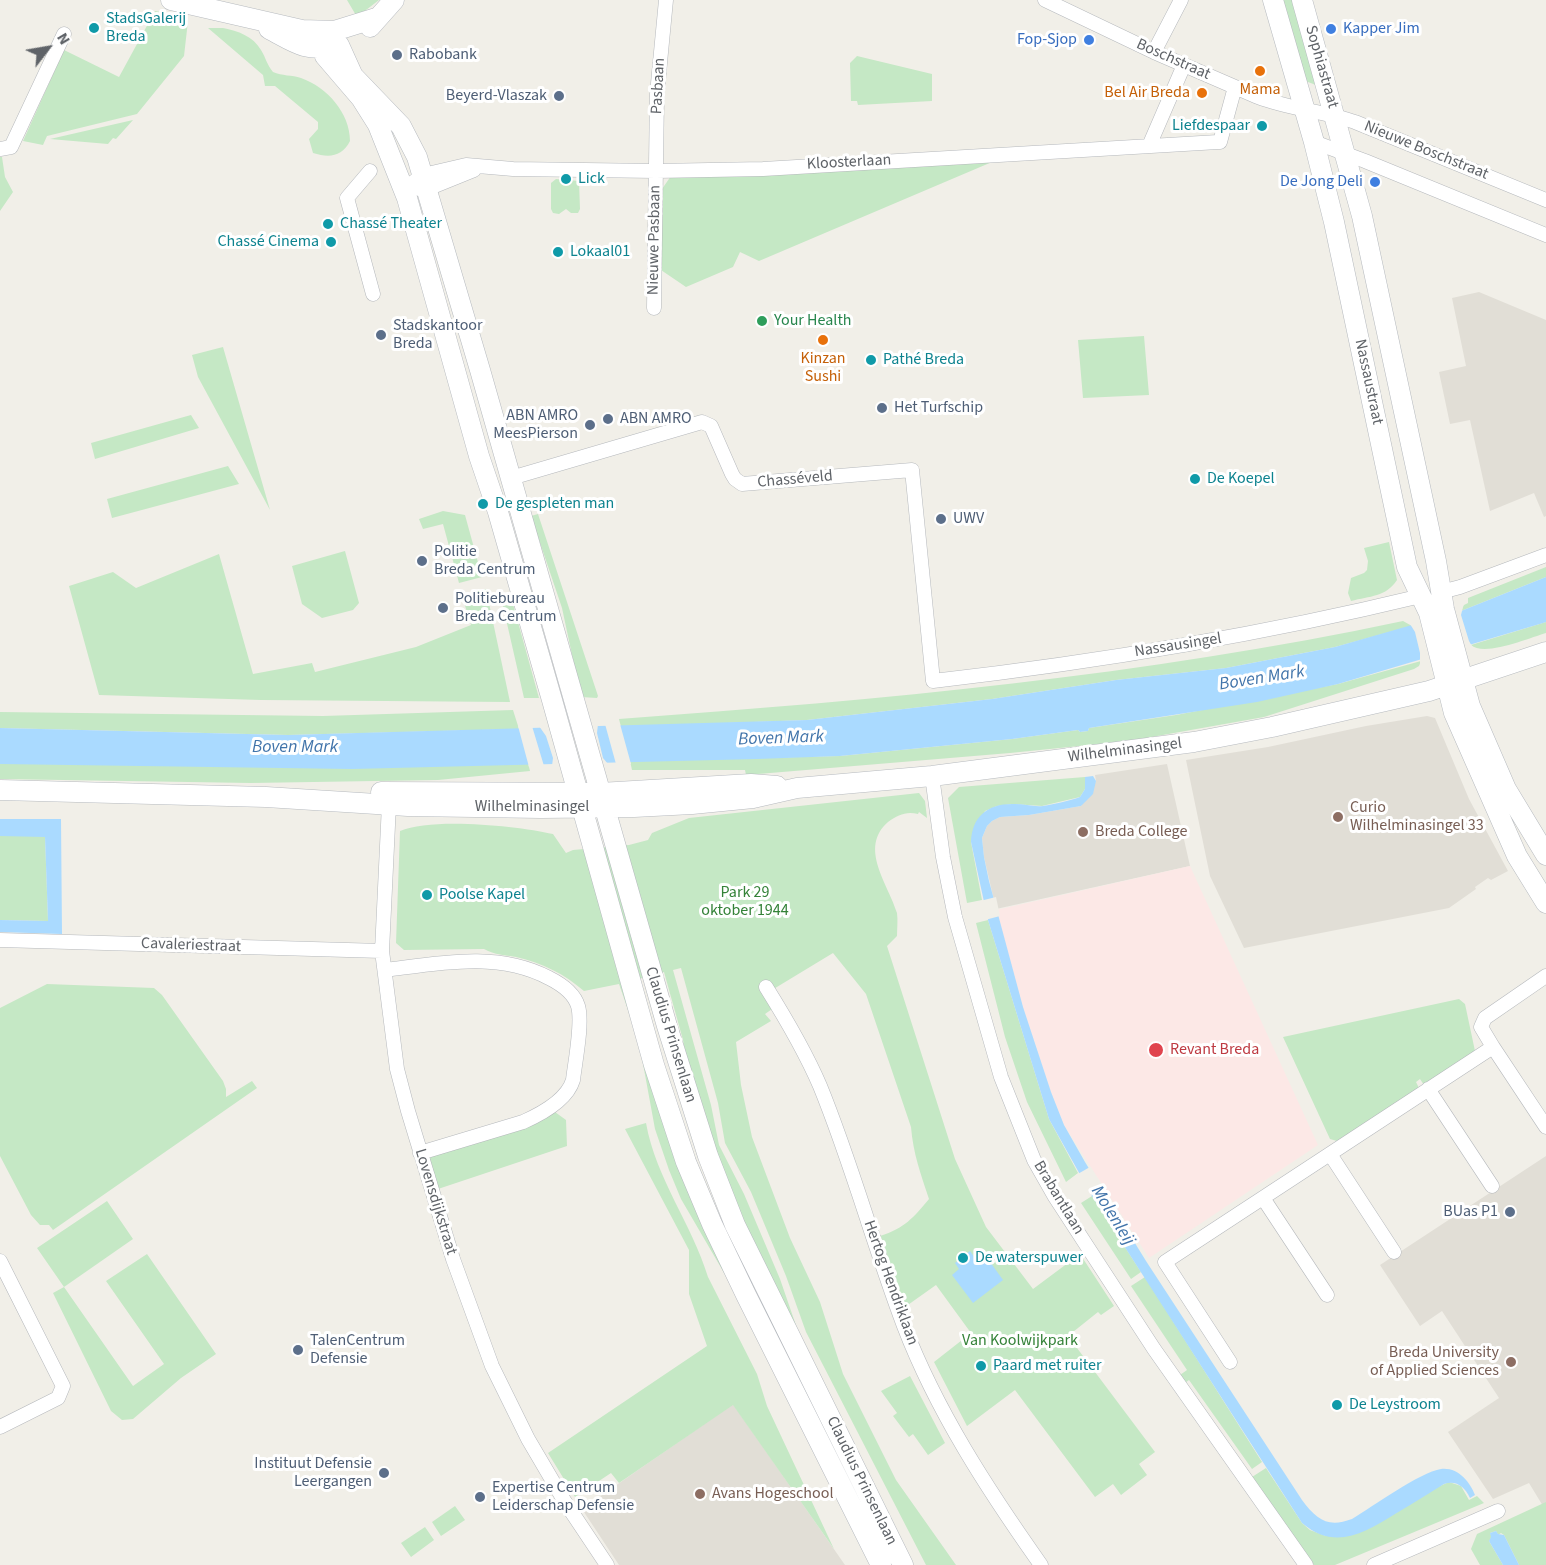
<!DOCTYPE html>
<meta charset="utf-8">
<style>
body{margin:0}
#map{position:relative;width:1546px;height:1565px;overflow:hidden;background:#f1efe8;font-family:"Source Sans 3",sans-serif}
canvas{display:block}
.north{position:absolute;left:18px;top:18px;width:60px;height:60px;-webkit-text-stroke:4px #fff;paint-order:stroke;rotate:59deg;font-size:16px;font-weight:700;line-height:24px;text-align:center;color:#5f6368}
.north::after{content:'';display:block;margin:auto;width:21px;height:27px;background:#5f6368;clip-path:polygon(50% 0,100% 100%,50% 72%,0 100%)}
</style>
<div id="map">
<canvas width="1546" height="1565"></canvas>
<div class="north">N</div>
</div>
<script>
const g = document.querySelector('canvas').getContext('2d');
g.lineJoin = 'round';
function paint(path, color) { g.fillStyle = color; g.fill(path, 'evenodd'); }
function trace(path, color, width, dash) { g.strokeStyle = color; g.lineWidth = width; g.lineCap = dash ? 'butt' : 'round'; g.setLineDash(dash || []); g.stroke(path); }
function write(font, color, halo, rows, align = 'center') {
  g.font = font + ' "Source Sans 3",sans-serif'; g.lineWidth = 6; g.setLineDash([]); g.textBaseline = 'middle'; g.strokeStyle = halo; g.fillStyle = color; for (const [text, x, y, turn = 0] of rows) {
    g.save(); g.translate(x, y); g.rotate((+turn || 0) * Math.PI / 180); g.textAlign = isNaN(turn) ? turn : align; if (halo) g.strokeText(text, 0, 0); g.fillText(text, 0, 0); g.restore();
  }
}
const education = new Path2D(`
 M1479,292L1546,320V516L1544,517L1534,493L1490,511L1470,420L1450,424L1439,372L1466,366L1452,298Z
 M1427,716L1435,718L1469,799L1508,871L1491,880L1488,878L1475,887L1476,889L1449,908L1244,948L1210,876L1186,760L1268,747L1366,726Z
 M1167,764L1190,866L996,909L984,857L982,838L987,826L992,821L1000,817L1029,815L1081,806L1096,781L1095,775Z
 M1546,1156V1511L1529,1483L1493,1499L1448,1432L1499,1398L1442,1311L1420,1326L1380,1265Z
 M733,1404L845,1565H619L582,1509Z`);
const medical = new Path2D(`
 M1190,866L1318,1145L1149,1258L1064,1125L1051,1092L1023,1007L996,910Z`);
const green = new Path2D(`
 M347,0H379L357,17Z
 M1277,0H1299L1324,88L1300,79Z
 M155,11L181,16L188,21L184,56L137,114L47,136L43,145L23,141L64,50L119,77Z
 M223,28C238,31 253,36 261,50C266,58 267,65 273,72C282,76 292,75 301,78C327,87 350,113 350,141C342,157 329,158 313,153L309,139L318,129V122L275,86H265L263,75L208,28Z
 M857,56L932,74V101L858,105L857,101H851L850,63Z
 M133,120L116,139L113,138L108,144L50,139Z
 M0,157H2L5,177L13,192L0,211Z
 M992,162L759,261L740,252L733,267L686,287L658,268L662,189L671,176Z
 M556,179L579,181L580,209L578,213H571L566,209L559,214L553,213L551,209V183Z
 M1144,336L1149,395L1083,398L1078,340Z
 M223,347L270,510L198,377L192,355Z
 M191,415L199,428L95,459L91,443Z
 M228,466L239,484L112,518L107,499Z
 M443,511L465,515L482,577L459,583L443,524L423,529L419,519Z
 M538,514L598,696L597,698L581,697L562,608L531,516Z
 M1389,542L1397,580C1386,597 1370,596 1351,601L1348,593L1351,578L1364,573L1367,570L1368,561L1364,548Z
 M345,551L359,603L353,610L322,618L302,604L292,566Z
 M219,554L253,674L312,663L315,672L416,647L471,625L462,596L486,589L510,702L261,700L99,695L69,586L113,572L136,588Z
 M1546,567V577L1461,611L1464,605L1468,603V598Z
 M513,604L539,698H524L503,606Z
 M1403,621L1412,626L1335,647L1226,668L1116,680L992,699L807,720L621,727L619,719C881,700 1145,676 1403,621Z
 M1546,622V633C1529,638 1484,657 1471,645Z
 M1421,661L1419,666L1414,669L1264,717L1129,741L1010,753L746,775L745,770H632L630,761L840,756L1012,739L1078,730L1080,732L1088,731L1089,728L1176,715L1338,684Z
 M513,710L519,729L288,735L0,728V712L323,716Z
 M528,763L530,771L438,780L251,783L0,779V764Z
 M1085,777V789L1080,797L1042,806L1013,804L997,806L985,811L971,842L982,900L967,903L948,798L959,787Z
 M919,793L925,801L927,818L919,812L918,814C906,811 898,815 888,822C858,848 889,885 897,913C898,920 897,929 897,936L887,946L955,1159L986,1227L1033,1289L1080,1254L1114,1306L1101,1315L1098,1312L1068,1336L1155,1452L1139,1464L1147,1475L1121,1495L1113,1484L1095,1497L1015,1390L967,1426L934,1362L971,1333L936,1285L905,1307L880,1236C905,1228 913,1218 929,1199C921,1175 913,1153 911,1127L866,994L833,953L767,993L775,1007L765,1014L771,1021L736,1042L741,1085L752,1137L790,1238L820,1302L843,1374L896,1480L956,1565H926L806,1332L786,1276L751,1192L725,1143L718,1103L681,968L673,970L711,1105L719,1145L744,1194L780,1279L799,1334L764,1271L693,1099L683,1040L664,972L624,983L741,1302L681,1199L669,1170L655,1129L639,1042L619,984L584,991C564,974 543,963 516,957C505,955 495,955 484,949L404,950L396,943L400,831C432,817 518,826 553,834L566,853L573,850L629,845L648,840L652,833L689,818Z
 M0,836H45L48,921L0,920Z
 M988,920L1049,1119L1078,1173L1066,1182L1027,1102L1005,1037L976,923Z
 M47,984L154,988L162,995L223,1081L226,1089V1097L252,1081L257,1088L53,1230L49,1225H40L31,1215L0,1156V1008Z
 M1459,999L1465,1004L1475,1051L1424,1085L1420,1079L1416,1082L1419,1088L1337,1141L1330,1139L1283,1037Z
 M555,1112L566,1120L567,1146L438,1189L429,1157Z
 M646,1123C656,1179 692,1224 708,1277L757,1374L767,1406L834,1549L733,1405L619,1483L611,1473L575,1497L548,1453L707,1346L689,1294V1250L625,1129Z
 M1092,1196L1141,1272L1131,1279L1081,1203Z
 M107,1201L133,1239L64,1287L133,1386L164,1364L106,1281L147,1254L216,1354L181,1378L133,1419L122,1420L111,1411L53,1293L64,1287L37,1248Z
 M1145,1277L1262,1462L1252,1469L1189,1380L1185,1383L1180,1375L1187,1370L1131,1286Z
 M910,1376L945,1443L928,1455L913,1434L909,1437L893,1416L897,1413L881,1391Z
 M1266,1468L1302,1523L1310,1530L1326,1536L1449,1482L1461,1486L1469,1500L1477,1496L1484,1503L1335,1565H1314L1252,1477Z
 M1546,1502V1565H1519L1504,1535L1501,1533L1498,1535L1496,1531L1490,1533L1492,1537L1489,1541L1503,1565H1480L1471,1549L1477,1534Z
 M455,1506L465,1520L441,1536L432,1522Z
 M425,1527L434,1540L411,1557L401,1543Z`);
const water = new Path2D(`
 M1546,577V622L1543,623L1338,684L1257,702L1089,728L1088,731L1080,732L1078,730L1012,739L840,756L757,759L352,769L0,764V728L288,735L807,720L992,699L1116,680L1226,668L1335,647L1461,611Z
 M1093,776L1096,781L1093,794L1081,806L1029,815L1000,817L992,821L987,826L982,838L984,857L989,881L1023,1007L1051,1092L1064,1125L1085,1162L1146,1261L1302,1500C1317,1520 1328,1528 1352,1519C1372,1507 1420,1472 1441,1469C1458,1467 1470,1482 1475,1495L1470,1498C1465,1487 1456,1480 1444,1484C1428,1494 1412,1504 1395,1514C1364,1533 1335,1551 1302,1523L1092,1196L1049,1119L988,920L971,842C972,816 988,803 1015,804C1024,804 1034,807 1043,806C1055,804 1069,801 1080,797L1085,789V777Z
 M0,819H61L62,934L0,932V920L48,921L45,837L0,836Z
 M970,1251L975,1258L983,1252L1003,1280L973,1303L952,1275L959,1269L955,1263Z
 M1496,1531L1498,1534L1504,1535L1519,1565H1503L1489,1541L1491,1537L1490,1533Z`);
const pier = new Path2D(`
 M1463,607L1461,615L1469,641L1473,648L1420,664V653L1415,632L1410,624Z
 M598,724L597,733L603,758L608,764L552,766L553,758L546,736L539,726Z
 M605,724H620L631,764H616Z
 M518,726H532L544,766L529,767Z
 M996,897L1000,916L985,920L980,901Z
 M1090,1167L1103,1187L1089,1196L1076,1175Z`);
const street = new Path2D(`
 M1045,0L1154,52L1258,97C1289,109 1323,111 1355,122L1546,200
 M1154,52L1181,0
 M1220,142L1235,87
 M1314,142L1365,161L1546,235
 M1149,146L1184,65
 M0,149L11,147L64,34
 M370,171L347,198L373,294
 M404,189L423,175L466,165L513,169L656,171L763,169L1218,142
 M419,189H427L474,170
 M654,308L657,94L666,0
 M511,478L702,422L711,426L732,474L735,479L742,484L912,470L933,681C1098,662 1260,635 1421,596
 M1441,592L1460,587L1546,555
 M932,776L943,857L955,917L1001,1077L1034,1160L1055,1197L1154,1349L1306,1565
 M389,804L382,951L397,1069L408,1111L453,1259L492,1366L528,1439L565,1502L607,1565
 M0,940L382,951
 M386,970C440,963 498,951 549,978C561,984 574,993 578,1006C583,1023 575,1062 573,1080C567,1100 541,1114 523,1122L420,1153
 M766,987C786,1019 805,1051 820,1086C852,1164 874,1247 904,1326C937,1412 988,1490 1041,1565
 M1493,1047L1546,1127
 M1428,1089L1492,1186
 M1330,1154L1394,1252
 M1263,1198L1327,1295
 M0,1261L63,1386L58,1398L0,1427
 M1230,1362L1165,1262L1493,1047L1481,1027L1485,1018L1546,976
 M1374,1565L1498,1511`);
const secondary = new Path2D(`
 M171,0L302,30L334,31L376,18
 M1273,0L1314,142L1334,222L1407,567L1429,613L1454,713L1517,856L1546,903
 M1302,0L1362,216L1436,561L1444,609L1470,706L1506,789L1546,855
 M370,27L394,0
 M269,29C294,42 304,52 334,46
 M326,32L339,45L353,76L401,126L417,157L480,370L667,1026L708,1156L735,1225L903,1565
 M326,32L322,48L325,56L361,98L378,125L407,198L479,456L498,512L552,700L654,1065L686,1162L712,1224L746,1295L881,1565
 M0,790L266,797L408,806L541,808L634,807L692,804L753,798L797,788L932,776L1194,742L1272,727L1429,691L1546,652
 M381,792L600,793L751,784L777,786`);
const markers = [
 [94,28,6,"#0f9aa8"],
 [1331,29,6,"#3f7fe0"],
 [1089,40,6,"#3f7fe0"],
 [397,55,6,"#5c6f8a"],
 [1260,71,6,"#e8710a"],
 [1202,93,6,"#e8710a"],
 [559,96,6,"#5c6f8a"],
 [1262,126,6,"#0f9aa8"],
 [566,179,6,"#0f9aa8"],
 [1375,182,6,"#3f7fe0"],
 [328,224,6,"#0f9aa8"],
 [331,242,6,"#0f9aa8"],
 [558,252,6,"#0f9aa8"],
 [762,321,6,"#2e9e5b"],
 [381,335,6,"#5c6f8a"],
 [823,340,6,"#e8710a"],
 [871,360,6,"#0f9aa8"],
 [882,408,6,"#5c6f8a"],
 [608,419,6,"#5c6f8a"],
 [590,425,6,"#5c6f8a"],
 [1195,479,6,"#0f9aa8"],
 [483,504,6,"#0f9aa8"],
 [941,519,6,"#5c6f8a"],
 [422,561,6,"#5c6f8a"],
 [443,608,6,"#5c6f8a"],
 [1338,817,6,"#8d6e63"],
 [1083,832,6,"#8d6e63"],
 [427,895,6,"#0f9aa8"],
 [1156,1050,8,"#e0444e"],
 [1510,1212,6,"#5c6f8a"],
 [963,1258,6,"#0f9aa8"],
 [298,1350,6,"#5c6f8a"],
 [1511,1362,6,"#8d6e63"],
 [981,1366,6,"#0f9aa8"],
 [1337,1405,6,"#0f9aa8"],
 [384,1473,6,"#5c6f8a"],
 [700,1494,6,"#8d6e63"],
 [480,1497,6,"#5c6f8a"]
];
const cultureNames = [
 ["StadsGalerij",106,19],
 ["Breda",106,37],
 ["Liefdespaar",1250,126,"right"],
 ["Lick",578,179],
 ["Chassé Theater",340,224],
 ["Chassé Cinema",319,242,"right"],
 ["Lokaal01",570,252],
 ["Pathé Breda",883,360],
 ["De Koepel",1207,479],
 ["De gespleten man",495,504],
 ["Poolse Kapel",439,895],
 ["De waterspuwer",975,1258],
 ["Paard met ruiter",993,1366],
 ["De Leystroom",1349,1405]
];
const shopNames = [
 ["Kapper Jim",1343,29,"left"],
 ["Fop-Sjop",1077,40],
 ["De Jong Deli",1363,182]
];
const serviceNames = [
 ["Rabobank",409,55],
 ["Beyerd-Vlaszak",547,96,"right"],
 ["Stadskantoor",393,326],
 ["Breda",393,344],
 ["Het Turfschip",894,408],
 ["ABN AMRO",578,416,"right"],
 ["MeesPierson",578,434,"right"],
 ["ABN AMRO",620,419],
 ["UWV",953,519],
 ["Politie",434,552],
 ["Breda Centrum",434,570],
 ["Politiebureau",455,599],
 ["Breda Centrum",455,617],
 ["BUas P1",1498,1212,"right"],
 ["TalenCentrum",310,1341],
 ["Defensie",310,1359],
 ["Instituut Defensie",372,1464,"right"],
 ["Leergangen",372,1482,"right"],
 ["Expertise Centrum",492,1488],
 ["Leiderschap Defensie",492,1506]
];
const streetNames = [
 ["Boschstraat",1173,60,24],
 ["Sophiastraat",1321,67,74],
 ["Pasbaan",659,86,-87],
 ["Nieuwe Boschstraat",1426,151,22],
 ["Kloosterlaan",849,163,-3],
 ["Nieuwe Pasbaan",655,240,-89],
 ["Nassaustraat",1368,382,78],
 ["Chasséveld",795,480,-5],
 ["Nassausingel",1178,646,-9],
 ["Wilhelminasingel",1125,751,-7],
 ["Wilhelminasingel",532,807],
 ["Cavaleriestraat",191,946,2],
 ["Claudius Prinsenlaan",670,1035,73],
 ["Brabantlaan",1058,1198,59],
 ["Lovensdijkstraat",435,1202,73],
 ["Hertog Hendriklaan",890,1283,70],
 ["Claudius Prinsenlaan",861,1481,64]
];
const foodNames = [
 ["Mama",1260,90],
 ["Bel Air Breda",1190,93,"right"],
 ["Kinzan",823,359],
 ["Sushi",823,377]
];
const leisureNames = [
 ["Your Health",774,321]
];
const educationNames = [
 ["Curio",1350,808],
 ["Wilhelminasingel 33",1350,826],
 ["Breda College",1095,832],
 ["Breda University",1499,1353,"right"],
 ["of Applied Sciences",1499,1371,"right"],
 ["Avans Hogeschool",712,1494]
];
const parkNames = [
 ["Park 29",745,893],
 ["oktober 1944",745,911],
 ["Van Koolwijkpark",1020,1341]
];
const healthNames = [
 ["Revant Breda",1170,1050]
];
const waterNames = [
 ["Boven Mark",1262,679,-9],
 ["Boven Mark",781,739,-2],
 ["Boven Mark",295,748],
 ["Molenleij",1112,1216,58]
];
paint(education, '#e1ded6');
paint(medical, '#fce8e6');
paint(green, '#c5e8c5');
paint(water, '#aadaff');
paint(pier, '#f1efe8');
trace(street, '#b5b8bc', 15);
trace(secondary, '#b6babf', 21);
trace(street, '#fff', 14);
trace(secondary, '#fff', 20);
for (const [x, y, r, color] of markers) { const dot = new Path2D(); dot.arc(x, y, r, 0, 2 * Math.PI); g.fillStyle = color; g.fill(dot); trace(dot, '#fff', 2); }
write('16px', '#0d838f', '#fff', cultureNames, 'left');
write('16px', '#366cbe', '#fff', shopNames, 'right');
write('16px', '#4e5e75', '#fff', serviceNames, 'left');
write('16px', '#5f6368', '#fff', streetNames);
write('16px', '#c56008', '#fff', foodNames);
write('16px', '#27864d', '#fff', leisureNames, 'left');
write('16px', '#785e54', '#fff', educationNames, 'left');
write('16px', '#348238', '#fff', parkNames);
write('16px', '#be3a42', '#fff', healthNames, 'left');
write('italic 18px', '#4174aa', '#fff', waterNames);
</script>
